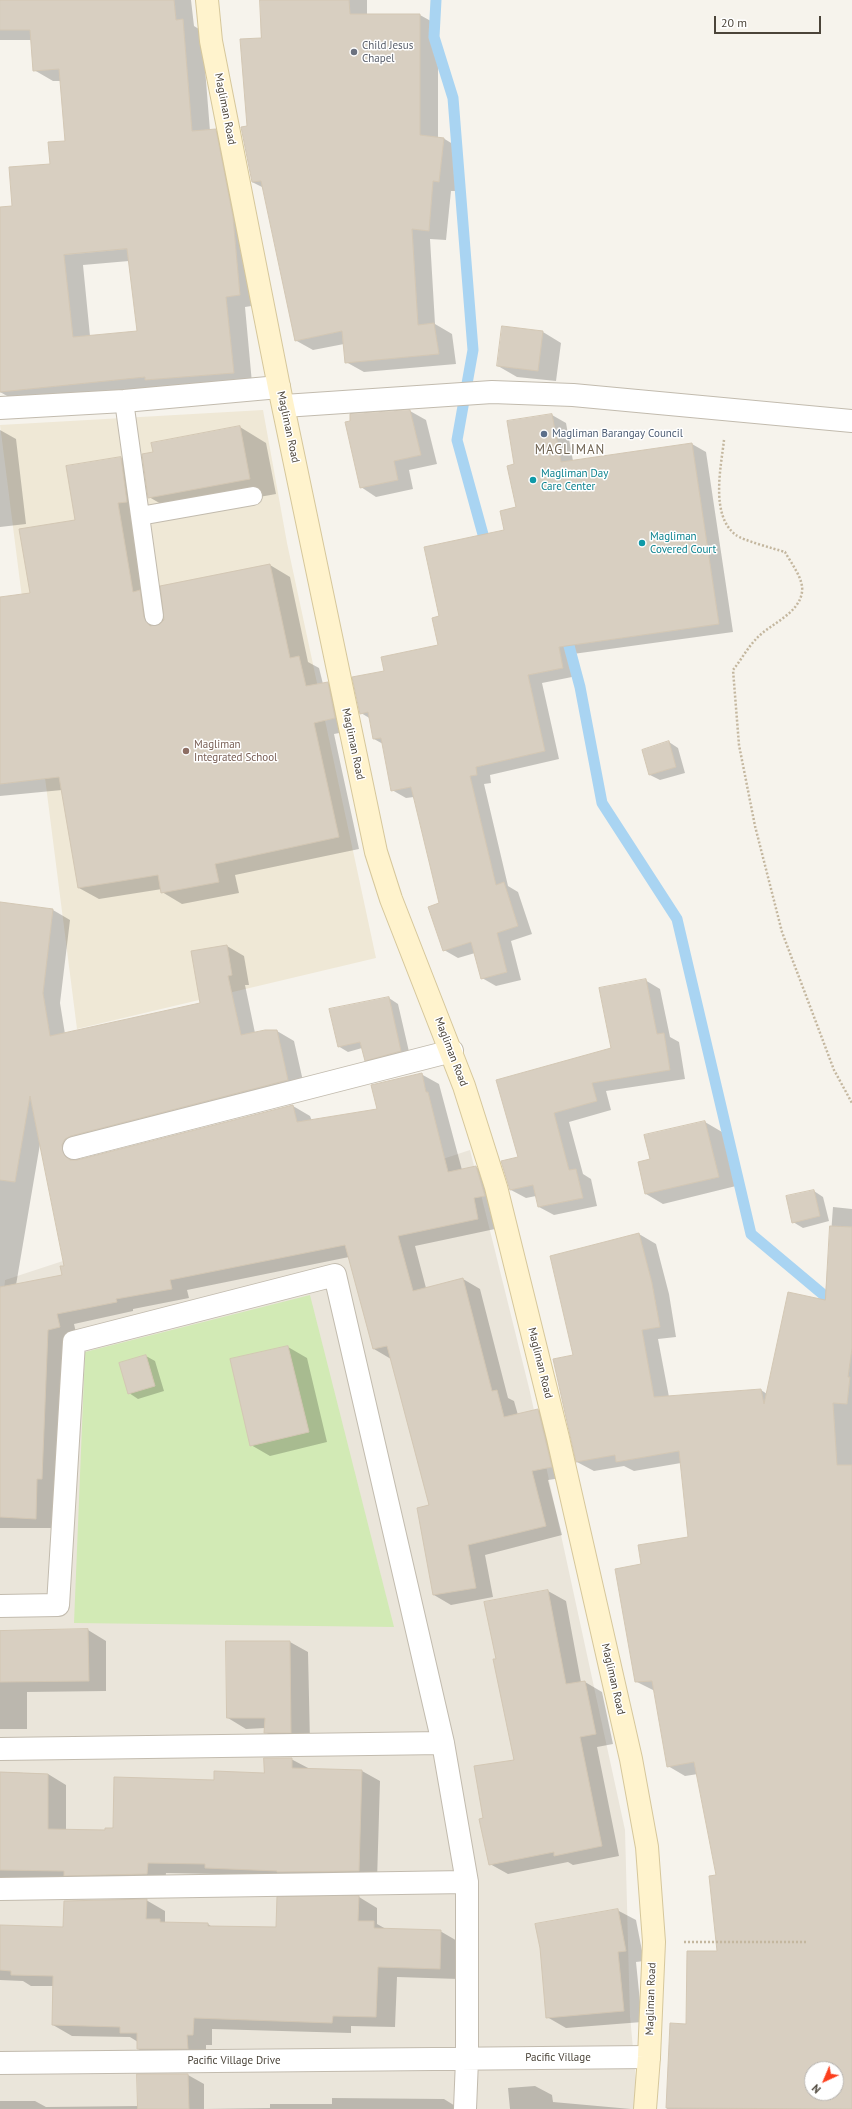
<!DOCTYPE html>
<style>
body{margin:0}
#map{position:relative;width:852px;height:2109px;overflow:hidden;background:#f6f3ec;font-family:"PT Sans",sans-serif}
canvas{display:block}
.north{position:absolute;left:804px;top:2061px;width:40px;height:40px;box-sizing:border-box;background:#fff;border:1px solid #b7b4b0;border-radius:50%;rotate:224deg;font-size:11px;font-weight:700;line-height:16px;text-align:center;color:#4b4439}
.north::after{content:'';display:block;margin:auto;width:14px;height:18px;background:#fc3f1d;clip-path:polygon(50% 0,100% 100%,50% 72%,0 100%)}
.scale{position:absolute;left:714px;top:16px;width:107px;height:18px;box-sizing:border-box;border:2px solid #4b4439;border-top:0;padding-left:5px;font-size:12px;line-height:14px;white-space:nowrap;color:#4b4439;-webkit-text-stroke:3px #fff;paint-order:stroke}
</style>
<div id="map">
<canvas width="852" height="2109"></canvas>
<div class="north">N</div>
<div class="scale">20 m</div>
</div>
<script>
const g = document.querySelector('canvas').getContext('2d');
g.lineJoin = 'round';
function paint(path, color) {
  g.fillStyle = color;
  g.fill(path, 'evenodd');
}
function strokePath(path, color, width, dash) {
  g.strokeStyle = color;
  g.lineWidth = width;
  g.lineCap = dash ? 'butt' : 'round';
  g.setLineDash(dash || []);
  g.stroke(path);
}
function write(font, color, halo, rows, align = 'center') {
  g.font = font + ' "PT Sans",sans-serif';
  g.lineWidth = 3;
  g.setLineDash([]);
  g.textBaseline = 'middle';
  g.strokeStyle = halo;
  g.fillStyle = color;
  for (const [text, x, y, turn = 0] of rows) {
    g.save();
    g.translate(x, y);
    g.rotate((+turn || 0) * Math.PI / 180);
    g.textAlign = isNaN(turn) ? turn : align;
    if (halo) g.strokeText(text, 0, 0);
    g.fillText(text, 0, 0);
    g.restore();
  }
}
const residential = new Path2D(`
 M470,1150L530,1392L625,1830L630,2016L637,2092L634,2109H0V1325L5,1280L69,1259L345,1191Z`);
const education = new Path2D(`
 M263,410L287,543L376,958L77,1029L0,425Z`);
const green = new Path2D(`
 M310,1295L394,1627L74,1623L85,1352Z`);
const shadow = new Path2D(`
 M0,0H191L194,26L202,31L210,131L215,130L234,141L258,305L245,307L252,383L18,402L0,392V208L13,207L51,165L66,142L61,81H53L34,70L32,40H0ZM129,261L138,332L90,336L83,265Z
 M261,0H367V15H420L438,25V138H443L461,149L457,191H451L446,240L430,239L435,324L452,334L456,364L364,372L346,362L344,344L313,350L295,340L264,188L252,182L248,127L262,39Z
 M543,332L561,343L556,381L517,377L498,366Z
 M410,411L426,420L437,464L409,470L413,489L376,497L361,487Z
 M552,415L566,423L573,461L692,444L706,452L733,632L573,654L577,676L542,683L559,759L490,775L491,783L484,784L508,886L518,892L532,934L511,941L521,980L496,986L482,978L475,953L458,958L444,950L440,904L414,797L406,798L392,790L383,744L374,739L371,719L361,713L385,671L440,646V617L505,530L517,508L515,465L508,422Z
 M240,427L266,443L276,494L175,512L149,497L154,453Z
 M0,430L16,439L26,524L0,527Z
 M121,458L141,470L164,622L270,565L290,577L308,662L319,668L323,684L328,683L348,695L355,730L334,734L359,849L235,875L239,893L182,904L162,892V889L99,899L79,888L62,790L0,796V598L31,594L77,521Z
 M669,742L678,748L685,773L660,780L650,775L643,750Z
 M0,903L53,910L70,920L60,1003L65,1034L201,1004L227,946L244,956L249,985H245L255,1033L277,1031L294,1041L305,1090L79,1155L80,1160L293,1106L310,1116L312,1121L378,1110L421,1074L439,1084L462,1170L476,1167L493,1177L495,1229L415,1246L426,1288L463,1279L480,1289L508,1398L514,1401L518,1415L538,1410L555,1420L568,1477L548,1480L562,1535L485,1555L493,1597L451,1605L434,1595L430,1506L391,1359L374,1349L349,1257L187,1290L189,1298L133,1309V1311L74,1324L77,1337L59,1488H54L53,1528H0ZM40,1144L65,1266L63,1276L16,1285Z
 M645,980L660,989L670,1037L679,1042L685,1079L606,1091L611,1110L569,1122L583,1174L591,1179L597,1206L554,1215L539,1207L536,1196L526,1198L511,1190L519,1157L497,1081L612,1049Z
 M389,998L398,1004L410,1056L375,1065L365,1060L362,1048L348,1052L338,1046Z
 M705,1122L722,1132L736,1186L663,1204L646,1194L651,1160Z
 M814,1191L823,1197L829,1221L803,1228L793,1222Z
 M833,1207L852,1209V2109H667L671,2025L687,2026L718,1952L717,1876L698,1774L685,1776L668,1766L655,1691L635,1681L642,1565L689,1538L681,1463L634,1471L624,1466L594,1471L577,1462L574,1356L639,1234L656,1244L669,1294L676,1337L658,1339L669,1397L761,1390L767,1394L826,1302ZM812,2069H836V2093H812Z
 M288,1347L307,1358L327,1442L270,1456L251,1445Z
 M146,1356L155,1361L164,1391L138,1399L129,1393Z
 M548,1591L566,1601L581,1682H585L602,1692L613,1744L597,1747L619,1856L573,1865L568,1862L508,1874L490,1864L484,1819L515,1761L497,1660Z
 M88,1630L106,1641V1691L27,1692V1729H0V1631Z
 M290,1642L308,1652L310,1743H284L265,1732V1728L246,1729L228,1718Z
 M291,1759L310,1769L362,1771L380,1781L377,1881L224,1878L217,1874L166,1873L165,1884L0,1879V1772L48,1774L66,1785V1830L106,1831L114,1829L215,1781L264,1774Z
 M359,1897L377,1908V1924L386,1929L440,1931L459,1942V1979L397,1977L395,2027L351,2026V2033L212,2029V2045H206V2059L157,2060L138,2049V2042L130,2037L72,2036L53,2025L54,1986H31L23,1981L0,1980V1926L64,1928L146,1900L165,1911V1923L208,1924L212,1927L277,1928Z
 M617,1910L636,1920L644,1961L636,1962L642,2022L566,2028L547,2017Z
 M188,2075L204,2084V2109L270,2108V2104H332V2098L444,2099L460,2109H0V2101H35L46,2107L139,2106Z
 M535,2086L552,2095L553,2102L631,2109H510L508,2088Z`);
const stream = new Path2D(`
 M436,0L434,37L453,98L473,350L457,440L487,549
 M558,638L568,642L580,687L602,803L677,919L751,1234L844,1312L852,1322`);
const building = new Path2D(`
 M0,0H174L176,20L183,19L192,131L216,129L233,217L240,295L226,297L234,373L145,380V377L0,392V207L12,206L9,167L50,164L48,142L65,141L59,69L33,71L30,30H0ZM127,249L137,331L73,337L64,255Z
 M260,0H349L350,14H420V135L444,138L439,182L433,181L429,231L412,229L418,325L434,323L439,354L345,363L342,331L295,341L261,181L252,182L241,127L247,126L240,39L261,38Z
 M502,326L543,331L538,371L497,366Z
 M410,410L421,455L394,461L398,480L360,488L345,422L350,421V414Z
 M552,414L561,462L692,443L719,624L559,647L563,668L528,675L545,751L476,767L477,775L470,776L496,885L504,882L518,926L497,933L507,972L481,979L471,942L443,951L428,907L439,903L411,787L391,791L381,738L373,739L368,712L360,714L352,677L384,671L381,657L438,645L432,618L439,616L424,547L504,530L500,511L516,507L507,466L514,464L507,421Z
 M240,426L250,479L148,498L142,454L153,452L151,443Z
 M121,457L127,502L118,503L133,592L140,590L144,617L150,626L160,624L164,620L160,586L270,564L290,658L299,656L306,686L328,682L335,718L314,723L339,837L215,864L219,882L161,893L158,875L78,888L59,777L0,784V597L30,593L19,529L75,520L66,466Z
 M669,741L676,767L649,775L642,750Z
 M0,902L53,909L43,993L50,1036L200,1003L191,951L227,945L232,975L228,976L241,1035L265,1030H277L288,1080L71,1136L65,1139L62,1145L65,1156L70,1160H77L293,1105L297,1122L377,1109L371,1085L422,1073L426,1092H428L448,1172L476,1166L485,1196L474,1198L478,1219L398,1236L413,1291L463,1278L492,1391L497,1390L504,1417L538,1409L552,1467L532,1471L546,1526L468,1545L476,1588L433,1595L417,1508L429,1505L387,1346L373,1349L345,1245L170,1280L172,1289L116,1299L117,1302L57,1314L60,1327L48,1330L42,1479H37L36,1519L0,1517V1287L62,1275L60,1266H64L30,1096L15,1182L0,1180Z
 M646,979L657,1034L664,1033L670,1070L592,1083L597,1101L554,1113L569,1170L576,1169L583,1198L538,1207L533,1185L510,1190L501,1161L518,1157L496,1080L611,1048L599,988Z
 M389,997L401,1051L365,1061L360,1042L338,1047L329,1009Z
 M705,1121L719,1177L645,1194L638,1162L650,1159L644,1135Z
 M814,1190L820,1216L792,1223L786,1196Z
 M830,1226L852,1227V1348L848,1377H850L847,1404L833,1403L837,1465H852V2109L666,2108L670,2023L686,2024L687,1951H717L709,1876L716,1875L694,1762L667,1767L652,1681L635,1682L615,1569L641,1564L638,1545L688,1537L679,1451L616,1462L615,1455L576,1462L553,1359L573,1355L550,1256L639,1233L652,1283L660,1327L642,1330L654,1397L761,1389L764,1404L788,1292L825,1300ZM812,2069H836V2093H812Z
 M288,1346L309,1432L250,1446L230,1359Z
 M146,1355L155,1386L128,1394L119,1363Z
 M548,1590L566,1684L585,1681L596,1734L580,1737L602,1846L554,1856V1852L489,1865L479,1819L483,1818L474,1766L514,1760L493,1659H496L484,1602Z
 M88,1629L89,1681L0,1682V1631Z
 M226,1641H290L291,1733H264L265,1718H227Z
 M264,1758H292V1768L362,1770L359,1871L277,1872V1871L205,1868V1864L148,1863L147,1874L64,1876V1871L0,1870V1772L48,1774V1829L105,1830V1828H113L114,1777L214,1780V1771L264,1773Z
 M359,1896L358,1921H374V1928L441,1930L440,1969L378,1967L376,2017L333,2016L332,2023L194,2018L193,2035H187L188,2049H137V2033H120V2027L52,2025L53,1976L11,1975V1971L0,1970V1925L63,1927L64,1901L147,1899L146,1919H160V1922L208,1923V1926L276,1927L277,1897Z
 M618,1909L626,1951L618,1952L624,2011L546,2018L540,1948L535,1924Z
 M137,2074H188L189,2109H138Z`);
const path = new Path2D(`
 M724,440C721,467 710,516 736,535C742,540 775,549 785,552C791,563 804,579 802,592C799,614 770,624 757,638C748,647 741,660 733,670L739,745L755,826L782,932L834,1070L852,1103
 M684,1942H807`);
const lane = new Path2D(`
 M124,401L154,616
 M140,516L253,496`);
const street = new Path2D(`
 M284,406L492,392L573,395L852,421
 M0,408L124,401L279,387
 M74,1148L452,1051
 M0,1606L58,1605L74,1342L335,1275L443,1743L467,1882V2060L465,2109
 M0,1749L443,1743
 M0,1889L467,1882
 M0,2063L649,2057`);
const secondary = new Path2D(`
 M207,0L211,41L279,387L376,852L391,899L464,1086L496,1187L558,1438L631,1759L647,1847L654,1942L649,2057L645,2109`);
const markers = [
 [354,52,4,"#6b7280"],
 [544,434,4,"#5c6f8a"],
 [533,480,4,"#0f9aa8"],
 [642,543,4,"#0f9aa8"],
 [186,751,4,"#8d6e63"]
];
const worshipNames = [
 ["Child Jesus",362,46],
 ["Chapel",362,59]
];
const streetNames = [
 ["Magliman Road",225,109,79],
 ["Magliman Road",288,427,78],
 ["Magliman Road",353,744,78],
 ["Magliman Road",451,1052,69],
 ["Magliman Road",540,1363,76],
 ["Magliman Road",613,1679,77],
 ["Magliman Road",651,1999,-88],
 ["Pacific Village",558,2058],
 ["Pacific Village Drive",234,2061]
];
const serviceNames = [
 ["Magliman Barangay Council",552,434]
];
const cultureNames = [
 ["Magliman Day",541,474],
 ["Care Center",541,487],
 ["Magliman",650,537],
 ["Covered Court",650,550]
];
const educationNames = [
 ["Magliman",194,745],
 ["Integrated School",194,758]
];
const quarterNames = [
 ["MAGLIMAN",570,450]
];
paint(residential, '#eae5da');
paint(education, '#efe8d6');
paint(green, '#d2eab5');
paint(shadow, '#0003');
strokePath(stream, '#a9d4f2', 11);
paint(building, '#d8cfc1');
strokePath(building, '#d3c7b4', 1);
strokePath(lane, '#c2bbae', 20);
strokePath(street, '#c2bbae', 24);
strokePath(secondary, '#d6c79b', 24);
strokePath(path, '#c4b79f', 2.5, [2, 2]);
strokePath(lane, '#fff', 18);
strokePath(street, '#fff', 22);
strokePath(secondary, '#fff3cd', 22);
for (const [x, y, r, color] of markers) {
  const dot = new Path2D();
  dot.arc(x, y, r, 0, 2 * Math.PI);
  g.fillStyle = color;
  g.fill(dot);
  strokePath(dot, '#fff', 1.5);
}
write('11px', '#5b616d', '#fff', worshipNames, 'left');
write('11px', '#4b4439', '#fff', streetNames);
write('11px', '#4e5e75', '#fff', serviceNames, 'left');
write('11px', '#0d838f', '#fff', cultureNames, 'left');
write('11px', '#785e54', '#fff', educationNames, 'left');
g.letterSpacing = '1px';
write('13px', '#6e6250', '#fff', quarterNames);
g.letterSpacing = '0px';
</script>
